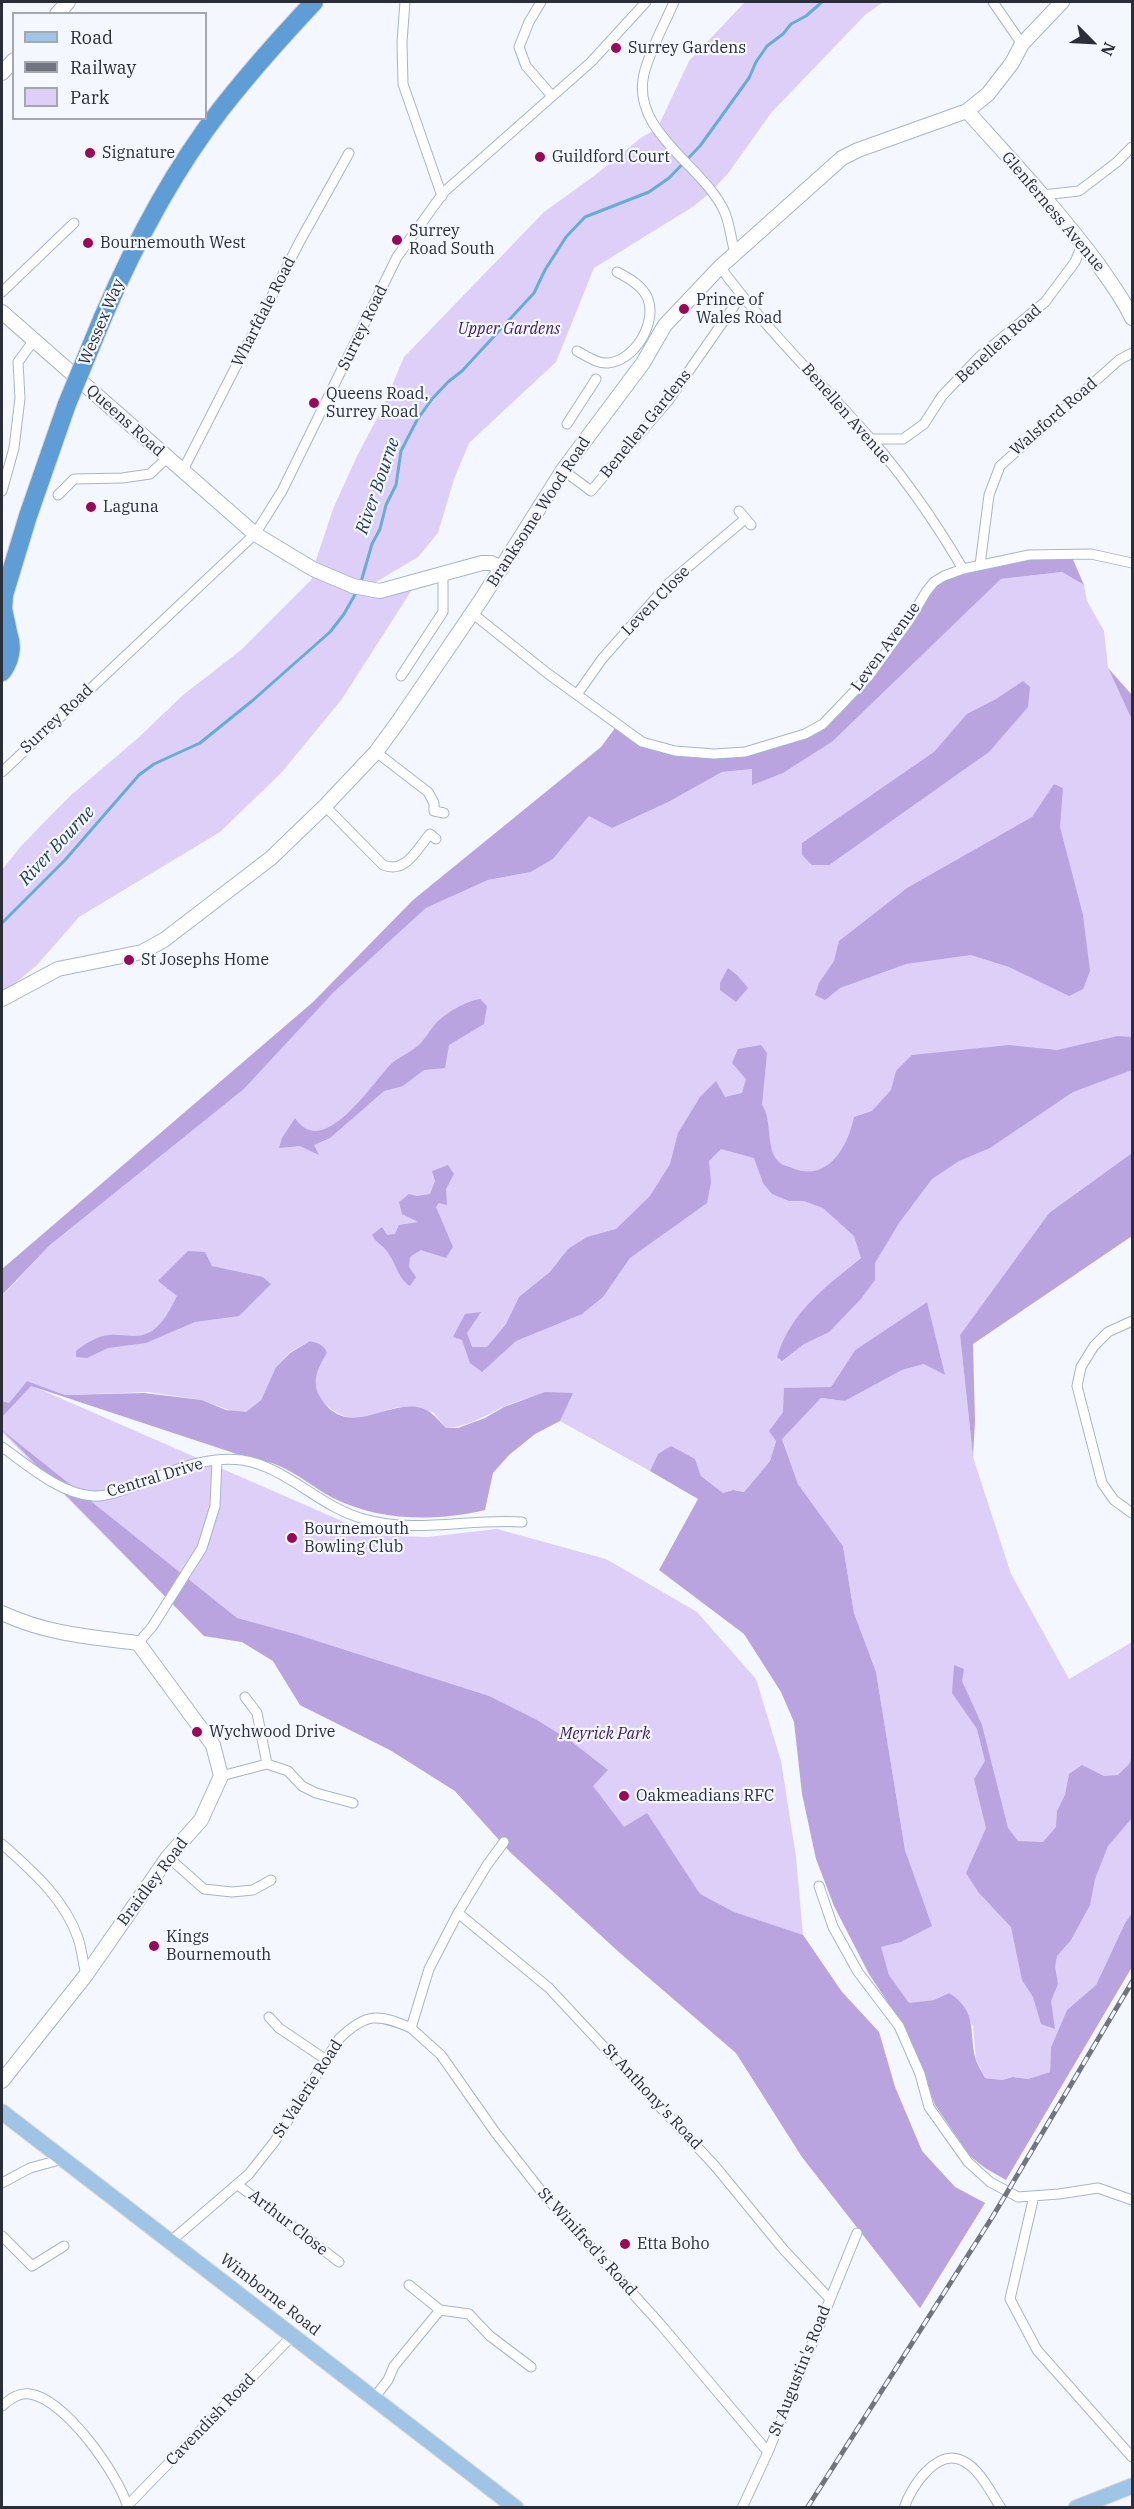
<!DOCTYPE html>
<style>
body{margin:0}
#map{position:relative;width:1134px;height:2509px;overflow:hidden;background:#f4f7fd;font-family:"IBM Plex Serif",serif}
canvas{display:block}
.frame{position:absolute;inset:0;border:3px solid #292e39;pointer-events:none}
.legend{position:absolute;left:12px;top:12px;width:195px;height:108px;box-sizing:border-box;background:#f4f7fd;border:2px solid #a3a7af;margin:0;padding:8px 10px;list-style:none;font-size:18px;color:#292e39}
.legend li{display:flex;align-items:center;gap:12px;height:30px}
.legend b{width:30px;border:2px solid #a3a7af}
.north{position:absolute;left:1062px;top:12px;width:60px;height:60px;-webkit-text-stroke:4px #f4f7fd;paint-order:stroke;rotate:114deg;font-size:16px;font-weight:700;line-height:24px;text-align:center;color:#292e39}
.north::after{content:'';display:block;margin:auto;width:21px;height:27px;background:#292e39;clip-path:polygon(50% 0,100% 100%,50% 72%,0 100%)}
</style>
<div id="map">
<canvas width="1134" height="2509"></canvas>
<div class="frame"></div>
<ul class="legend">
<li><b style="height:8px;background:#9fc4e6"></b>Road</li>
<li><b style="height:8px;background:#71757f"></b>Railway</li>
<li><b style="height:16px;background:#decff9"></b>Park</li>
</ul>
<div class="north">N</div>
</div>
<script>
const g = document.querySelector('canvas').getContext('2d');
g.lineJoin = 'round';
function paint(path, color) {
  g.fillStyle = color;
  g.fill(path, 'evenodd');
}
function strokePath(path, color, width, dash) {
  g.strokeStyle = color;
  g.lineWidth = width;
  g.lineCap = dash ? 'butt' : 'round';
  g.setLineDash(dash || []);
  g.stroke(path);
}
function write(font, color, halo, rows, align = 'center') {
  g.font = font + ' "IBM Plex Serif",serif';
  g.lineWidth = 4.5;
  g.setLineDash([]);
  g.textBaseline = 'middle';
  g.strokeStyle = halo;
  g.fillStyle = color;
  for (const [text, x, y, turn = 0] of rows) {
    g.save();
    g.translate(x, y);
    g.rotate((+turn || 0) * Math.PI / 180);
    g.textAlign = isNaN(turn) ? turn : align;
    if (halo) g.strokeText(text, 0, 0);
    g.fillText(text, 0, 0);
    g.restore();
  }
}
const green = new Path2D(`
 M745,2H883L865,15L771,113L729,172L711,192L694,206L594,268L556,362L469,443L454,479L438,533L418,557L376,582L371,590L383,597L413,588L342,699L282,772L220,832L79,917L37,965L2,994V870L21,846L70,796L137,739L183,695L241,650L312,579L313,569L333,509L357,456L382,409L404,357L544,212L594,176L642,137L657,129L689,61Z
 M1062,572L1084,585L1087,601L1104,631L1108,668L1132,720V1153L1049,1213L960,1335L973,1457L1011,1574L1069,1679L1132,1642V1913L1125,1923L1096,1985L1067,2010L1051,2047L1050,2072L1028,2079L1013,2077L1002,2080L985,2078L976,2059L973,2026L949,1993L934,2000L909,2004L889,1975L880,1947L901,1942L931,1926L905,1850L876,1672L854,1613L843,1546L798,1484L782,1438L821,1398L845,1401L902,1370L924,1364L927,1302L855,1350L831,1387L783,1412L769,1431L776,1441L770,1461L744,1492L733,1490L723,1493L701,1476L695,1459L658,1454L650,1471L560,1421L572,1393C548,1393 526,1397 503,1407C484,1416 468,1427 446,1428L433,1412C421,1411 406,1406 395,1408C382,1411 368,1420 354,1418C333,1416 310,1396 316,1374C317,1366 323,1359 327,1353C325,1345 318,1343 310,1341L290,1352L276,1367L261,1400L246,1412L237,1413L202,1400L148,1392L65,1395L27,1381L9,1403L2,1401V1296L50,1245L244,1089L334,992L426,908L488,880L531,872L553,859L589,816L690,788L722,772L752,769V785L833,741L1001,579Z
 M30,1385L374,1535L427,1537L497,1529L606,1559L697,1612L756,1679L781,1761L796,1857L803,1935L842,1992L879,2032L895,2087L922,2151L955,2187L985,2203L920,2308L802,2157L736,2053L620,1953L510,1852L455,1791L390,1750L300,1705L273,1661L242,1642L204,1636L2,1432V1417Z`);
const forest = new Path2D(`
 M1071,555L1084,585L1062,572L1001,579L833,741L783,773L752,785V769L722,772L668,802L612,828L589,816L553,859L531,872L488,880L426,908L334,992L244,1089L50,1245L2,1295V1269L313,1002L413,900L601,747L618,724L642,742L675,751H747L823,723L868,677L934,582L980,565Z
 M1108,668L1132,695V720Z
 M1023,681L1030,687L1028,707L989,752L829,865H812L802,855V843L934,752L967,714L996,699Z
 M1054,784L1063,788L1060,827L1083,915L1090,971L1083,989L1069,996L1009,967L971,955L906,964L840,988L825,1000L815,995L819,983L834,961L839,941L907,888L1032,817Z
 M728,968L738,976L748,988L736,1002L720,990V983Z
 M480,999L487,1006L484,1024L449,1045L445,1068L424,1070L403,1086L384,1091L330,1138L314,1145L319,1155L300,1146L279,1148L282,1138L295,1118C324,1162 374,1080 392,1063C399,1057 408,1054 415,1048C424,1042 429,1031 436,1023C446,1013 466,1001 480,999Z
 M1118,1036L1132,1037V1070L1073,1092L990,1148L959,1161L932,1179L899,1223L875,1263V1280L860,1300L829,1332L804,1344L782,1361L777,1357C791,1311 826,1287 861,1258L854,1236L823,1208L804,1201H789L772,1194L763,1183L754,1158L721,1149L709,1161L711,1182L707,1203L630,1258L603,1297L582,1314L516,1341L482,1372L470,1363L462,1340L453,1337L465,1314L481,1312L467,1333L472,1347H487L506,1324L519,1297L550,1272L568,1249L587,1237L616,1229L650,1196L670,1164L678,1133L700,1097L716,1081L725,1097L742,1093L746,1079L732,1063L738,1049L761,1045L767,1053L762,1105C773,1120 765,1150 779,1162C781,1165 788,1166 792,1168C827,1183 848,1147 854,1117L872,1111L891,1090L896,1071L912,1055L1009,1045L1057,1050Z
 M1132,1153V1236L973,1344L975,1421L973,1457L960,1335L1049,1213Z
 M448,1165L454,1174L446,1189L447,1205L439,1203L436,1207L453,1247L446,1258L421,1250L410,1257L409,1267L416,1277L410,1286C397,1278 396,1261 385,1249C380,1243 376,1243 372,1235L382,1227L387,1235L395,1234L399,1225L418,1222L402,1214L399,1202L409,1194L417,1196L430,1194L435,1181L432,1171Z
 M188,1251L205,1252L212,1266L263,1277L271,1284L239,1316L195,1322L146,1343L108,1348L87,1358L76,1357V1351C85,1344 98,1335 110,1335C124,1334 135,1339 148,1333C161,1328 171,1308 177,1296L158,1281Z
 M927,1302L945,1375L924,1364L902,1370L845,1401L821,1398L782,1439L798,1484L843,1546L854,1613L876,1672L905,1850L932,1926L901,1942L881,1947L889,1975L909,2003L934,2000L949,1993C979,2012 968,2034 976,2060C978,2066 982,2072 985,2078L1002,2080L1013,2077L1028,2079L1050,2072L1051,2047L1067,2010L1096,1985L1125,1923L1132,1913V1967L1006,2180L985,2168L970,2156L935,2105L906,2030L869,1974L834,1906L816,1859L802,1794L794,1722L781,1692L744,1634L659,1570L698,1499L650,1471L658,1454L671,1446L695,1459L701,1476L723,1493L733,1490L744,1492L770,1461L776,1441L769,1431L783,1412L784,1388L831,1387L855,1350Z
 M310,1341C318,1343 325,1345 327,1353C317,1369 310,1383 322,1400C348,1438 385,1402 417,1407C432,1410 436,1418 446,1428H458L485,1418L504,1407L545,1392L573,1393L560,1421L535,1434L509,1455L493,1473L485,1510C435,1522 379,1521 333,1498C314,1488 297,1473 277,1465C271,1462 262,1461 255,1460L31,1386L2,1417V1401L9,1403L27,1381L65,1395L144,1393L202,1400L226,1410L246,1412L261,1400L276,1367L290,1353Z
 M2,1430L237,1618L295,1634L489,1696L537,1720L572,1742L608,1770L593,1786L624,1827L647,1813L700,1894L734,1912L803,1935L842,1992L879,2032L895,2087L922,2151L955,2187L985,2203L920,2308L802,2157L736,2053L620,1953L510,1852L455,1791L390,1750L300,1705L273,1661L242,1642L204,1636Z
 M954,1665L964,1669L962,1681L982,1725L1008,1828L1018,1841L1043,1842L1056,1827L1057,1811L1065,1795L1069,1774L1082,1765L1104,1776L1118,1775L1130,1763L1132,1753V1818L1108,1846L1095,1879L1090,1905L1071,1940L1057,1956L1055,1967L1058,1984L1051,2001L1055,2029L1041,2024L1033,1997L1022,1980L1011,1927L979,1893L966,1873L986,1828L974,1779L985,1761L977,1729L952,1693Z`);
const stream = new Path2D(`
 M361,582L372,544L380,529L386,505L396,485L401,451L417,420L432,399L448,382L462,371L534,293L545,270L566,237L585,217L649,192L669,178L700,146L749,78L756,62L767,46L783,34L791,24L806,16L822,2
 M2,923L65,860L139,775L154,764L200,743L252,701L330,632L344,614L357,591`);
const street = new Path2D(`
 M405,2L402,42L403,84L442,196
 M541,2L529,22L519,47L526,66L552,96
 M674,2C665,23 649,52 644,74C630,132 706,167 725,213C730,225 731,240 735,253
 M993,2L1022,44
 M1043,195L1079,191L1117,162L1132,147
 M720,267C765,328 820,381 870,438C905,478 936,523 963,569
 M2,292L74,223
 M577,351C587,356 597,364 608,363C634,361 657,324 648,299C643,286 629,278 617,272
 M567,424L596,379
 M871,439H903L924,424L942,396L979,357L1045,302L1075,262L1083,243
 M563,470L591,491L668,401L741,296
 M182,472L300,241L349,153
 M2,491L14,448L20,398L18,362L34,340
 M58,495L74,479L122,478L150,474L167,458
 M739,511L751,525
 M980,565L989,495L1000,466L1119,360L1132,353
 M472,613L547,673L642,742L675,751L714,754L745,752L805,734L823,724L868,677L910,619L926,592L934,582L944,576L963,569L1029,555L1091,554L1132,563
 M401,676L443,612V573
 M578,693L602,659L669,583L745,519
 M376,752L428,792L434,803V811L444,813
 M2,772L255,534L282,491L397,257L444,192L591,62L646,2
 M325,806L383,865C406,874 416,850 430,834L436,839
 M1132,1321L1108,1332L1094,1346L1081,1367L1077,1386L1102,1483L1114,1500L1132,1513
 M2,1447C28,1465 60,1494 93,1496C107,1497 124,1490 137,1485C170,1472 205,1455 242,1460C287,1467 319,1507 364,1519C416,1534 469,1518 522,1522
 M138,1643L152,1627L202,1548L215,1506L217,1460
 M245,1697L257,1713L267,1764
 M221,1776L267,1764L288,1771L302,1786L316,1793L353,1803
 M2,1844C32,1871 64,1898 78,1938C82,1950 83,1963 86,1975
 M168,1857L204,1889L232,1892L253,1890L271,1880
 M819,1886L833,1927L858,1972L899,2026L920,2074L929,2107L968,2162L990,2182L1018,2197L1059,2194L1098,2188L1132,2200
 M458,1913L549,1988L715,2166L784,2250L829,2298
 M269,2017L279,2028L325,2059
 M411,2028L441,2055L495,2132L545,2196L662,2326L768,2452
 M2,2183L30,2168L63,2159
 M238,2185L339,2262
 M1034,2196L1010,2299L1037,2350L1132,2457
 M2,2236L32,2266L64,2246
 M171,2241L249,2174L275,2141L339,2039C366,2012 379,2014 411,2028L429,1969L458,1913L487,1865L504,1842
 M409,2285L440,2310L469,2314L490,2336L531,2367
 M374,2398L388,2380L394,2366L440,2310
 M2,2406C10,2399 19,2392 30,2394C65,2399 119,2475 128,2508
 M128,2505L293,2335
 M742,2508L768,2452L857,2233
 M904,2508C911,2487 937,2447 963,2461C980,2469 991,2493 1001,2508`);
const secondary = new Path2D(`
 M57,14L68,2
 M2,73L14,60
 M967,111C1012,161 1058,210 1098,264C1110,282 1123,298 1132,318
 M2,312L255,534L313,569L353,586L380,591L482,563H491L502,568
 M2,999L58,969L142,952L164,940L271,858L325,806L376,752L398,722L481,600L563,470L643,363L665,325L720,267L842,158L858,150L967,111L988,94L1012,63L1022,44L1062,2
 M2,1613C47,1634 89,1637 138,1643L213,1745L221,1776L201,1820L168,1857L86,1975L2,2081`);
const primary = new Path2D(`
 M2,2112L516,2508
 M1076,2508L1132,2486`);
const highway = new Path2D(`
 M103,317C134,245 172,172 221,109C250,72 282,36 314,2
 M8,632L3,609L4,595L28,516L67,404
 M2,672C13,657 14,640 3,624`);
const rail = new Path2D(`
 M807,2508L993,2216L1132,1982`);
const highwayBridge = new Path2D(`
 M67,404L103,317`);
const markers = [
 [616,48,6,"#9a0859"],
 [90,153,6,"#9a0859"],
 [540,157,6,"#9a0859"],
 [397,240,6,"#9a0859"],
 [88,243,6,"#9a0859"],
 [684,309,6,"#9a0859"],
 [314,403,6,"#9a0859"],
 [91,507,6,"#9a0859"],
 [129,960,6,"#9a0859"],
 [292,1538,6,"#9a0859"],
 [197,1732,6,"#9a0859"],
 [624,1796,6,"#9a0859"],
 [154,1946,6,"#9a0859"],
 [625,2244,6,"#9a0859"]
];
const poiNames = [
 ["Surrey Gardens",628,48],
 ["Signature",102,153],
 ["Guildford Court",552,157],
 ["Surrey",409,231],
 ["Road South",409,249],
 ["Bournemouth West",100,243],
 ["Prince of",696,300],
 ["Wales Road",696,318],
 ["Queens Road,",326,394],
 ["Surrey Road",326,412],
 ["Laguna",103,507],
 ["St Josephs Home",141,960],
 ["Bournemouth",304,1529],
 ["Bowling Club",304,1547],
 ["Wychwood Drive",209,1732],
 ["Oakmeadians RFC",636,1796],
 ["Kings",166,1937],
 ["Bournemouth",166,1955],
 ["Etta Boho",637,2244]
];
const streetNames = [
 ["Glenferness Avenue",1053,212,50],
 ["Wharfdale Road",264,312,-63],
 ["Wessex Way",102,322,-67],
 ["Surrey Road",363,328,-64],
 ["Benellen Road",999,344,-42],
 ["Benellen Avenue",846,414,49],
 ["Walsford Road",1054,417,-41],
 ["Queens Road",125,421,42],
 ["Benellen Gardens",646,424,-51],
 ["Branksome Wood Road",539,512,-57],
 ["Leven Close",656,601,-46],
 ["Leven Avenue",886,647,-54],
 ["Surrey Road",57,719,-43],
 ["Central Drive",155,1478,-17],
 ["Braidley Road",153,1882,-53],
 ["St Valerie Road",308,2089,-57],
 ["St Anthony's Road",652,2097,47],
 ["Arthur Close",288,2223,38],
 ["St Winifred's Road",587,2242,48],
 ["Wimborne Road",270,2295,38],
 ["St Augustin's Road",800,2371,-68],
 ["Cavendish Road",211,2420,-46]
];
const parkNames = [
 ["Upper Gardens",509,329],
 ["Meyrick Park",605,1734]
];
const waterNames = [
 ["River Bourne",378,486,-71],
 ["River Bourne",57,846,-47]
];
paint(green, '#decff9');
paint(forest, '#baa4df');
strokePath(stream, '#66aecf', 3);
strokePath(street, '#a7b4d1', 11);
strokePath(secondary, '#a7b4d1', 16);
strokePath(primary, '#d4d5d7', 17);
strokePath(highway, '#d4d5d7', 20);
strokePath(street, '#fff', 9);
strokePath(secondary, '#fff', 14);
strokePath(primary, '#9fc4e6', 15);
strokePath(highway, '#5f9dd6', 18);
strokePath(rail, '#71757f', 5);
strokePath(rail, '#f4f7fd', 3, [9]);
strokePath(highwayBridge, '#d4d5d7', 20, []);
strokePath(highwayBridge, '#5f9dd6', 18);
for (const [x, y, r, color] of markers) {
  const dot = new Path2D();
  dot.arc(x, y, r, 0, 2 * Math.PI);
  g.fillStyle = color;
  g.fill(dot);
  strokePath(dot, '#f4f7fd', 2);
}
write('16px', '#292e39', '#f4f7fd', poiNames, 'left');
write('16px', '#292e39', '#f4f7fd', streetNames);
write('italic 16px', '#3c1b60', '#f4f7fd', parkNames);
write('italic 18px', '#1b3d4c', '#f4f7fd', waterNames);
</script>
